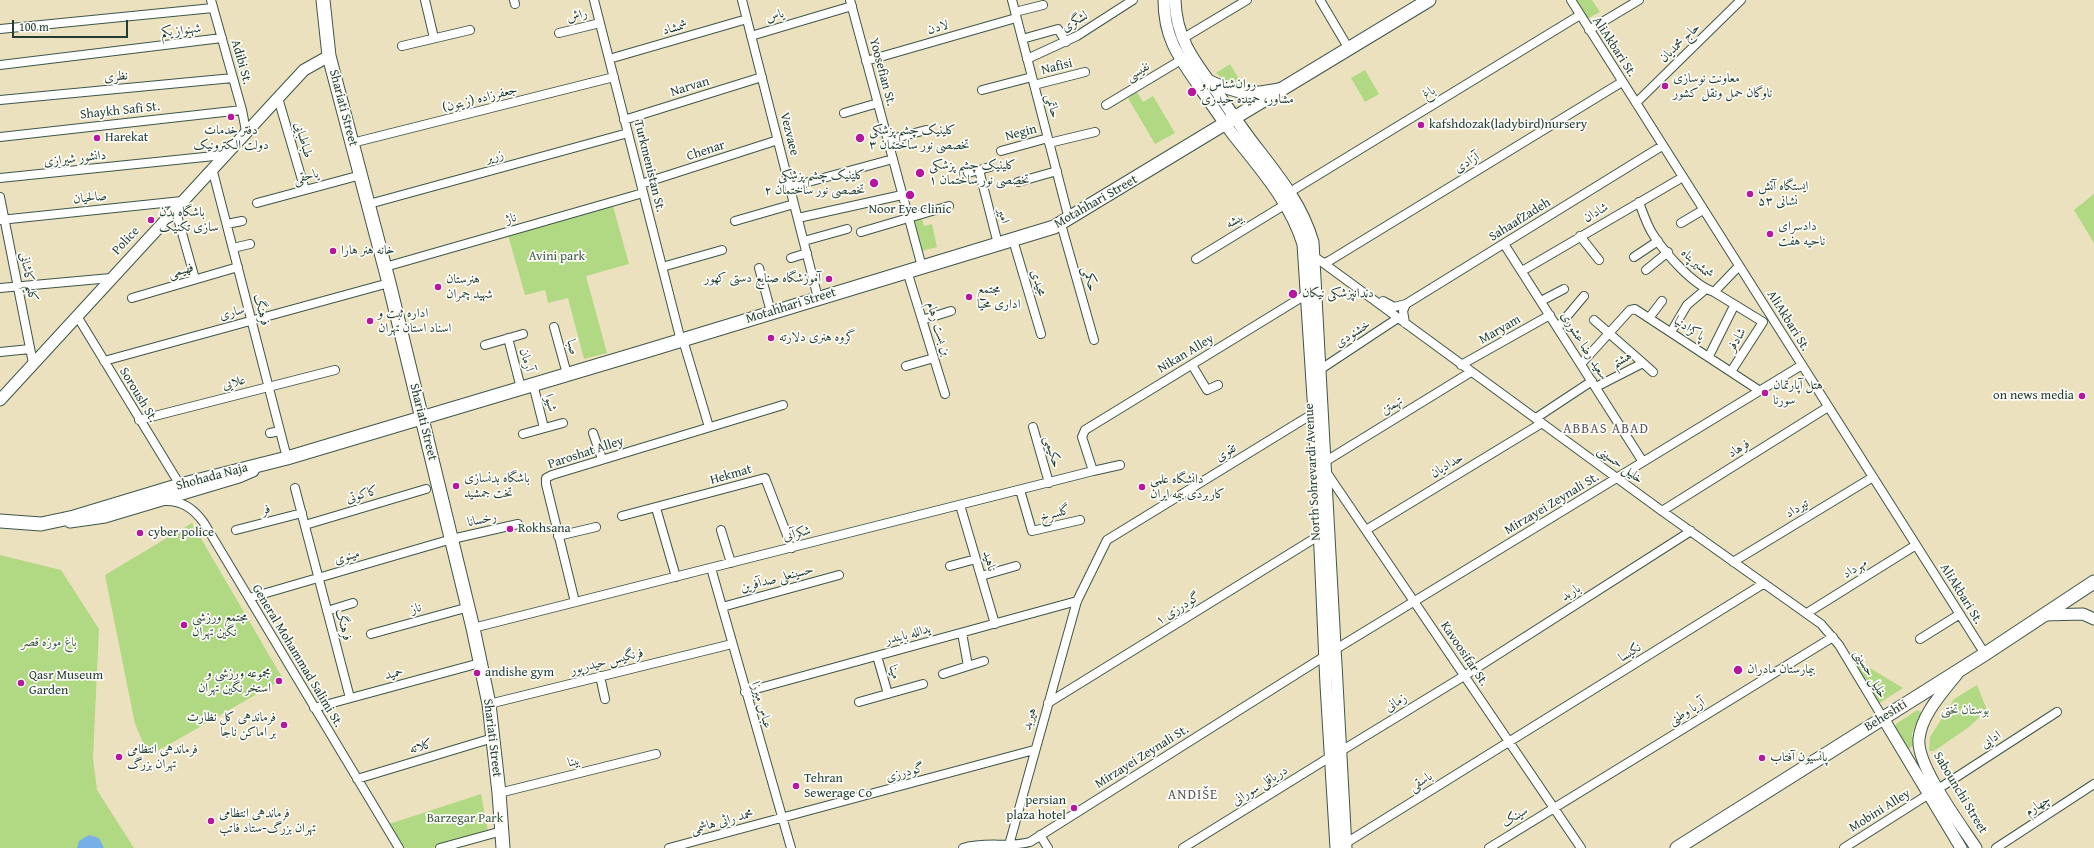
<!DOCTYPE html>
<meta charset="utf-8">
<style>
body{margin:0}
#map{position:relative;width:2094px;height:848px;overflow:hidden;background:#ebe1be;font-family:"Gentium Book Plus",serif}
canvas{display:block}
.scale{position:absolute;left:12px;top:20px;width:116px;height:18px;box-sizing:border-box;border:2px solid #1f3d34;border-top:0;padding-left:5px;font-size:12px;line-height:14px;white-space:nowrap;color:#1f3d34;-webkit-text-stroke:3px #fdfcf7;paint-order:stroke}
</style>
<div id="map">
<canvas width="2094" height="848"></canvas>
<div class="scale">100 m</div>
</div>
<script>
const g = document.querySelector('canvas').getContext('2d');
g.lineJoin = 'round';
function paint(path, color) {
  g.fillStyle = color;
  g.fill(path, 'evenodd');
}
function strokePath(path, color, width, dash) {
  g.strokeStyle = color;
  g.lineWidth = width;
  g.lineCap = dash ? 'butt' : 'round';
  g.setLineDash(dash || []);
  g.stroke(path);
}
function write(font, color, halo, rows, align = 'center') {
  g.font = font + ' "Gentium Book Plus",Amiri,serif';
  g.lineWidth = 3.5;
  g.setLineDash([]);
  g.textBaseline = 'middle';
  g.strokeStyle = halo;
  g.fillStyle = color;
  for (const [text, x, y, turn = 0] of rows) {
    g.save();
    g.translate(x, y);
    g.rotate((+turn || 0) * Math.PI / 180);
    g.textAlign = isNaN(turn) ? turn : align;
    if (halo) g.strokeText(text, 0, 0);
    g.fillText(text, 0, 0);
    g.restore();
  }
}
const green = new Path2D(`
 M1575,0H1592L1600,12L1587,19Z
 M1230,64L1243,86L1229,84L1216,73Z
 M1365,70L1379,94L1365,102L1351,78Z
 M1137,92L1143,102L1153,96L1175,133L1155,144L1128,98Z
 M2094,194V243L2074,210Z
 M613,206L629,264L586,276L607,353L584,359L568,298L548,303L545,290L525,295L508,235Z
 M921,216L924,226L932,224L937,247L922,251L914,218Z
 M192,523L283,679L149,756L135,724L105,575Z
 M0,555L61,570L99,629L93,758L97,790L134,848H0Z
 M1855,659L1903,688L1878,704L1853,661Z
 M1977,685L1987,710L1969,727L1934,751H1929L1930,737L1954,699Z
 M1917,710L1921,712L1912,733L1913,746L1908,749L1895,727L1896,724Z
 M481,794L488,831L432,848H404L389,824Z`);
const water = new Path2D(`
 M89,835L99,838L104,848H77L79,841Z`);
const street = new Path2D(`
 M211,0L242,110L246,131
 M425,0L434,38
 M514,0L515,4
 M594,0L680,337
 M742,0L818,298
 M850,0L922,267
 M1012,0L1069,219
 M1320,0L1349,49
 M1571,0L1985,654
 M1015,12L1043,5
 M0,29L213,8
 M1589,30L1639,0
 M559,33L600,23
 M751,36L852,6
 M1022,39L1058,29L1066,42
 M1182,39L1247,0
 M402,46L470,30
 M609,59L747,19
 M1027,59L1077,36L1133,0
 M866,61L1016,18
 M0,65L222,38
 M1034,85L1085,72
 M982,90L1032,77
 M278,98L305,190
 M0,100L233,78
 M1636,103L1741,0
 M1106,105L1181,60
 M844,113L878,103
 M624,120L762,77
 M0,137L242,110
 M888,140L926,130
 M352,143L614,77
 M1049,143L1095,132
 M1001,151L1048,138
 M212,168L287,458
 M979,170L998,244
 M968,173L990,167
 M0,178L224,155
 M1018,182L1057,171
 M641,184L778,140
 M790,187L893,159
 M1290,192L1580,15
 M0,197L33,363
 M1639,202C1643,213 1647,226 1654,236C1666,254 1693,285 1714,292L1763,322L1732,370
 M257,203L361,175
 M369,204L628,133
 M175,208L195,279
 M798,218L902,195
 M0,220L182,201
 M735,221L794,204
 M1681,223L1703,210
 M227,224L242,221
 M1061,224L1094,340
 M861,232L949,206
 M1580,236L1599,260
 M1013,240L1041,334
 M804,241L847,229
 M1504,244L1643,462
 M233,248L250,244
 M1315,257L1662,511L1821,624L1839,645L1883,718
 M1634,257L1658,241
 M791,258L807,253
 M1196,259L1286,204
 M1324,263L1329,261L1622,82
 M385,267L643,193
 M662,267L722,250
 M759,268L771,312
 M1646,270L1668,252
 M907,271L945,394
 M1522,271L1683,177
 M0,288L111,278
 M1714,292L1739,266
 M132,298L238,267
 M1383,301L1394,307L1406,304
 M1541,301L1564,289
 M77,316L180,485
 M1649,318L1662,301
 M922,320L951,311
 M1594,320L1643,363L1596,387
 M1405,323L1403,311L1406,304L1662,146
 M554,327L567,374
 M1558,327L1584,296
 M1671,332L1687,305L1706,289
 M508,338L521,388
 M683,340L709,427
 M485,345L523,334
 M0,352L30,349
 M1709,356L1734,306
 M104,361L389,283
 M1643,363L1653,372
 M1581,364L1630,310L1635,309L1760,391
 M1192,365L1207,390L1218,385
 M1461,365L1550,315
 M906,366L934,358
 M1321,369L1398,318
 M533,384L544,428
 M1536,418L1592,381
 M139,420L335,370
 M1033,427L1049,483
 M270,433L280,431
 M593,433L602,459
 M523,434L563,423
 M1326,461L1471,372
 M1093,471L1120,465
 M1327,473L1581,848
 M295,488L350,698
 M1020,490L1032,531L1080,520
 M166,501C183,501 194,509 204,523L399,848
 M960,505L995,624
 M656,508L676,577
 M1662,511L1828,407
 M622,516L765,478L792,548
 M305,525L426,489
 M236,530L302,513
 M721,530L731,563
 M1366,530L1542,423
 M558,536L596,527
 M1733,562L1873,477
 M950,566L976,559
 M711,568L791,848
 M981,576L1016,566
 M249,598L452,539L518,524
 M575,602L546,484V478L552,475L783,405
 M722,607L839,575
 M327,611L353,603
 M1807,613L1916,545
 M473,628L1093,471L1082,437L1085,430L1307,294
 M371,634L469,607
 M1920,639L1960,614
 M1336,649L1802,365
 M877,656L888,694
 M968,666L984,661
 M943,674L968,666L962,633
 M600,676L605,699
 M745,692L1077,601
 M859,702L923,684
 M1048,703L1320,535
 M489,704L732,644
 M314,708L480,663
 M1341,751L1464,676L1691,531
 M357,779L493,738
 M1938,789L2057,712
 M499,793L656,754
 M1040,835L1048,848
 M1346,843L1763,584
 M1009,845L1077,601L1107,540L1314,413
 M440,848L502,831
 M669,848L1034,750
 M963,848C985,841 1008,848 1030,842L1325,656
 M1183,848L1330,757
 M1489,848L1833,637
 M1844,848L1929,794
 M1996,848L2094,784`);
const secondary = new Path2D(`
 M1164,0C1164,37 1178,56 1198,85C1209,101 1220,117 1231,132C1259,168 1289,200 1303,244L1314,413L1326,685L1336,848
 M1175,0C1176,39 1195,62 1217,92C1229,109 1241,127 1254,144C1278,175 1302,204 1313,242L1346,848
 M1210,81C1239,95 1248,95 1279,89
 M0,400L278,98L304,70L329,56
 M70,522L105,517L239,477L253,471
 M2044,615L2083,614L2094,619
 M1957,674C1943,692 1921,715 1919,739C1916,765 1961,825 1976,848
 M1883,718L1961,848`);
const primary = new Path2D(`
 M323,0L329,56L389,283L473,628L489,704L499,793L503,848
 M0,521L41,524L74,517L180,485L287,458L646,351L1054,227L1429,0
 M1677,848L1985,654L2094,582`);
const markers = [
 [1665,86,4,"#b5179e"],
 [1192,92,5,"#b5179e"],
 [231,117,4,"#b5179e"],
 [1421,125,4,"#b5179e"],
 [97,138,4,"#b5179e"],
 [860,138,5,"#b5179e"],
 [920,173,5,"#b5179e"],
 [874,183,5,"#b5179e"],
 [1750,194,4,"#b5179e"],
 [910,195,5,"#b5179e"],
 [151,220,4,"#b5179e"],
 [1770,234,4,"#b5179e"],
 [333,251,4,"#b5179e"],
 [829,279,4,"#b5179e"],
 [438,287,4,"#b5179e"],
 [1293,294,5,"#b5179e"],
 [969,297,4,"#b5179e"],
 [370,321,4,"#b5179e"],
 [771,338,4,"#b5179e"],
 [1765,393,4,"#b5179e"],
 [2082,396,4,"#b5179e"],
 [456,486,4,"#b5179e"],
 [1142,487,4,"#b5179e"],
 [510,529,4,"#b5179e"],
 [140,533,4,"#b5179e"],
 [184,625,4,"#b5179e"],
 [1738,670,5,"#b5179e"],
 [477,673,4,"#b5179e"],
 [279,681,4,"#b5179e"],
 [21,683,4,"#b5179e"],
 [284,725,4,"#b5179e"],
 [119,757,4,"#b5179e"],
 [1762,758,4,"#b5179e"],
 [796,786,4,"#b5179e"],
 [1074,808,4,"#b5179e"],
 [211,821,4,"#b5179e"]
];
const streetNames = [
 ["راش",577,16,-15],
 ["یاس",775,16,-16],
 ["لشگری",1075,22,-31],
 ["شمشاد",675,28,-16],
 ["لادن",938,28,-16],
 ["شهنواز یکم",181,31,-7],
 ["حاج محمدیان",1680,43,-44],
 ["AliAkbari St.",1614,47,57],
 ["Adibi St.",241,62,74],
 ["Nafisi",1057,67,-14],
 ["Yoosefian St.",882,72,75],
 ["نفیسی",1138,72,-31],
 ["نظری",116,77,-5],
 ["Narvan",690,87,-17],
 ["باغ",1429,93,-31],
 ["جعفرزاده (زیتون)",480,99,-14],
 ["حاتمی",1052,106,75],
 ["Shariati Street",343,108,75],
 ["Shaykh Safi St.",120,111,-6],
 ["Negin",1021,133,-15],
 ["Vezvaee",789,134,76],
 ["طباطبایی",303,140,74],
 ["Chenar",706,151,-18],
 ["زریر",495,157,-15],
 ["دانشور شیرازی",75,159,-6],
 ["آزادی",1467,163,-31],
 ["Turkmenistan St.",649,166,76],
 ["یاحقی",306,177,-15],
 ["صالحیان",90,198,-6],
 ["Motahhari Street",1096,202,-30],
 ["شادان",1596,213,-30],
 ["امیر",1003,216,76],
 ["ناژ",511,219,-16],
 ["SahaafZadeh",1520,220,-32],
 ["بیشه",1235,221,-31],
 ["Police",126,241,-47],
 ["شمشیرپناه",1697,264,42],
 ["فهیمی",181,271,-16],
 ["کلیم کاشانی",28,277,79],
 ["حکمی",1089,279,74],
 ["مجیدی",1038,283,73],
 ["Motahhari Street",791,306,-17],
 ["فرهنگ",261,310,75],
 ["ساری",232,313,-15],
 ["AliAkbari St.",1788,321,58],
 ["بن بست رهام",938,329,73],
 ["پاکزادنیا",1689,329,33],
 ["Maryam",1500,330,-30],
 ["خشنودی",1353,334,-33],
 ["شادفر",1737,340,-58],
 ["سعید رضا عشوری",1584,346,58],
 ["صبا",572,347,75],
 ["Nikan Alley",1186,354,-31],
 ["آرمان",526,360,75],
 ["هشتم",1622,360,-29],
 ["علایی",234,383,-14],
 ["Soroush St.",138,395,59],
 ["شیوا",550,403,76],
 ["تهمتن",1392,406,-31],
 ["Shariati Street",423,422,76],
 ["فرهاد",1739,449,-32],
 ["حکیمی",1052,452,74],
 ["Paroshat Alley",586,453,-18],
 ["تقوی",1226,453,-32],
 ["خلیل حسینی",1620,465,37],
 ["حدادیان",1447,466,-31],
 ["North Sohrevardi Avenue",1313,472,-93],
 ["Hekmat",731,475,-16],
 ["Shohada Naja",212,477,-15],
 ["کاکوتی",362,495,-16],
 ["Mirzayei Zeynali St.",1552,504,-31],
 ["تیرداد",1797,509,-31],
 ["فر",266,510,-15],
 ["گلسرخ",1055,514,-15],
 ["رخسانا",482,520,-12],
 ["شکرآبی",797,534,-14],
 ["مینوی",347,557,-16],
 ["ناهید",989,561,74],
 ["مهرداد",1855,569,-32],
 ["حسینعلی صدآفرین",777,579,-15],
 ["باربد",1571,593,-32],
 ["AliAkbari St.",1961,594,58],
 ["ناز",416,609,-16],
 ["گودرزی ۱",1178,609,-32],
 ["فرهنگ",343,625,75],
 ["یدالله بایندر",908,635,-15],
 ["نکیسا",1630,653,-32],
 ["Kavoosifar St.",1464,654,56],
 ["General Mohammad Salimi St.",297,656,59],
 ["فرنگیس حیدرپور",607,662,-14],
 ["مینا",894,672,74],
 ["حمید",394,674,-15],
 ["خلیل حسینی",1870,674,60],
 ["زمانی",1396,703,-31],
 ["عباس میرزا",761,705,74],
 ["آریا وطنی",1687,712,-31],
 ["Beheshti",1886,716,-32],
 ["هیربد",1030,719,-74],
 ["Shariati Street",492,738,83],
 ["ادایی",1991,740,-33],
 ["کلاته",421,747,-17],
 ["Mirzayei Zeynali St.",1142,757,-32],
 ["بینا",574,762,-14],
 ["گودرزی",905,773,-15],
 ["باسقی",1421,782,-32],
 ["دریاقلی سورانی",1260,786,-32],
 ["Sabounchi Street",1960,793,59],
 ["چهارم",2038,806,-33],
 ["Mobini Alley",1880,811,-32],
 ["سینک",1515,817,-32],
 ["محمد راثی هاشمی",722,822,-15]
];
const poiNames = [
 ["معاونت نوسازی",1673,79],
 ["ناوگان حمل ونقل کشور",1673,94],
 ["روان‌شناس و",1201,85],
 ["مشاور، حمیده حیدری",1201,100],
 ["kafshdozak(ladybird)nursery",1429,125],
 ["دفتر خدمات",231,131,"center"],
 ["دولت الکترونیک",231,146,"center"],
 ["کلینیک چشم پزشکی",869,131],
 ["تخصصی نور ساختمان ۳",869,146],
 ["Harekat",105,138],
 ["کلینیک چشم پزشکی",929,166],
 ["تخصصی نور ساختمان ۱",929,181],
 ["کلینیک چشم پزشکی",865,176,"right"],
 ["تخصصی نور ساختمان ۲",865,191,"right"],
 ["ایستگاه آتش",1758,187],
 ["نشانی ۵۳",1758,202],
 ["Noor Eye Clinic",910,210,"center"],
 ["باشگاه بدن",159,213],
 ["سازی تکنیک",159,228],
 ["دادسرای",1778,227],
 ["ناحیه هفت",1778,242],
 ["خانه هنر هارا",341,251],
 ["آموزشگاه صنایع دستی کهور",821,279,"right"],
 ["هنرستان",446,280],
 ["شهید چمران",446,295],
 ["مجتمع",977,290],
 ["اداری محیا",977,305],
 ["دندانپزشکی نیکان",1302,294],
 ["اداره ثبت و",378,314],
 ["اسناد استان تهران",378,329],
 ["گروه هنری دلارته",779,338],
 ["هتل آپارتمان",1773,386],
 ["سورنا",1773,401],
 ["on news media",2074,396,"right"],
 ["باشگاه بدنسازى",464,479],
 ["تخت جمشيد",464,494],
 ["دانشگاه علمی",1150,480],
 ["کاربردی بیمه ایران",1150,495],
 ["Rokhsana",518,529],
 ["cyber police",148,533],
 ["مجتمع ورزشی",192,618],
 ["نگین تهران",192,633],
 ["بیمارستان مادران",1747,670],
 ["andishe gym",485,673],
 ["مجموعه ورزشی و",271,674,"right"],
 ["استخر نگین تهران",271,689,"right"],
 ["Qasr Museum",29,676],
 ["Garden",29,691],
 ["فرماندهی کل نظارت",276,718,"right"],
 ["بر اماکن ناجا",276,733,"right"],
 ["فرماندهی انتظامی",127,750],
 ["تهران بزرگ",127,765],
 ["پانسیون آفتاب",1770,758],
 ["Tehran",804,779],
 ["Sewerage Co",804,794],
 ["persian",1066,801,"right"],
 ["plaza hotel",1066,816,"right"],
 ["فرماندهی انتظامی",219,814],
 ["تهران بزرگ-ستاد فاتب",219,829]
];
const parkNames = [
 ["Avini park",557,257],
 ["باغ موزه قصر",49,643],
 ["بوستان تختی",1965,711],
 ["Barzegar Park",465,819]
];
const neighbourhoodNames = [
 ["ABBAS ABAD",1606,429],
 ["ANDIŠE",1193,795]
];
paint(green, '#b1d983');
paint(water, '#77b0e7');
strokePath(street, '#3e5649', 10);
strokePath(secondary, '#3e5649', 13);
strokePath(primary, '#3e5649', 15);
strokePath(street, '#fff', 8);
strokePath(secondary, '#fff', 11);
strokePath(primary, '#fff', 13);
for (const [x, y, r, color] of markers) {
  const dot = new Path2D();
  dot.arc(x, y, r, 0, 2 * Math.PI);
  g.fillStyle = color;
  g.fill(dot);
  strokePath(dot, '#fdfcf7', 1.5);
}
write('13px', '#1f3d34', '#fdfcf7', streetNames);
write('13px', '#1f3d34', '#fdfcf7', poiNames, 'left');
write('13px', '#3c5c44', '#fdfcf7', parkNames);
g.letterSpacing = '1px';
write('14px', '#5d5963', '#fdfcf7', neighbourhoodNames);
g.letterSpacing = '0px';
</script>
